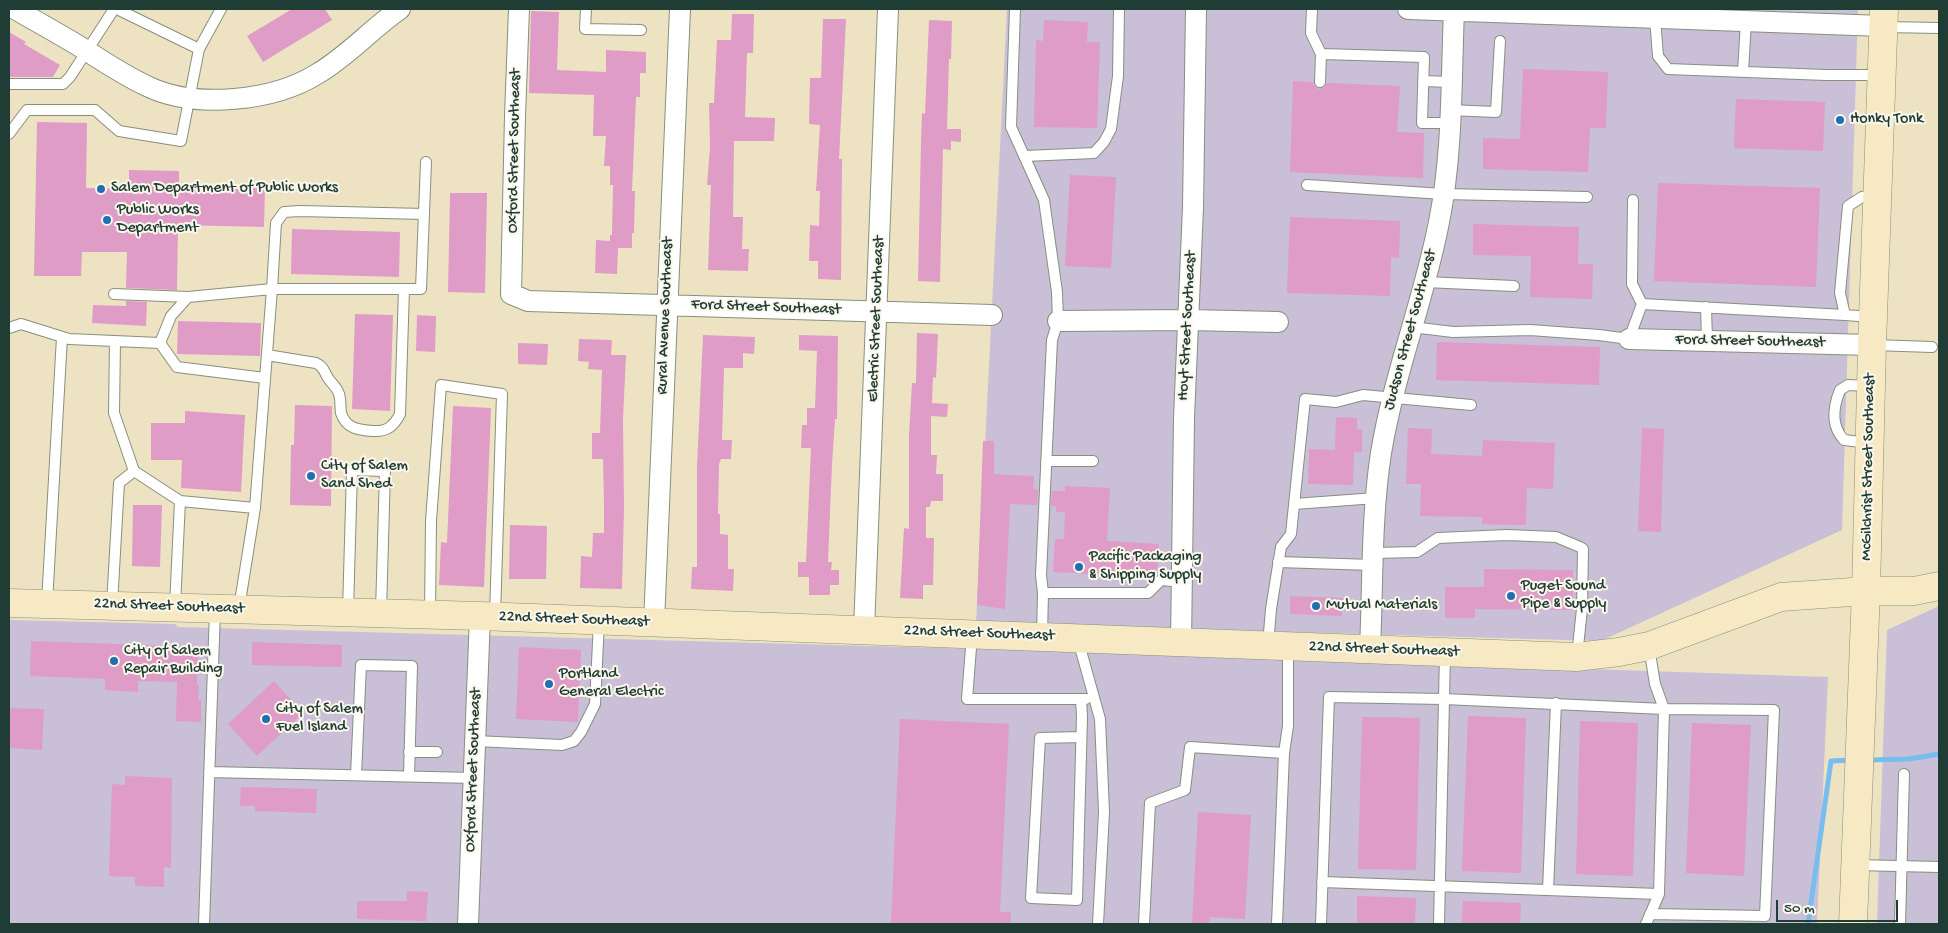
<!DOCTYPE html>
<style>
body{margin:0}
#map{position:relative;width:1948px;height:933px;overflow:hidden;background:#ede3c3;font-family:"Gochi Hand",sans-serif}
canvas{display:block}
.frame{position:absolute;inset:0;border:10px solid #1f3d34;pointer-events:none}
.scale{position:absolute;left:1776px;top:900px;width:122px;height:22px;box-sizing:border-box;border:2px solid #1f3d34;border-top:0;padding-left:6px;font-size:15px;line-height:18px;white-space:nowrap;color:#1f3d34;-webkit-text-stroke:4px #fbf7ec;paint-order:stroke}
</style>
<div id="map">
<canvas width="1948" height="933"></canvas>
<div class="frame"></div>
<div class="scale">50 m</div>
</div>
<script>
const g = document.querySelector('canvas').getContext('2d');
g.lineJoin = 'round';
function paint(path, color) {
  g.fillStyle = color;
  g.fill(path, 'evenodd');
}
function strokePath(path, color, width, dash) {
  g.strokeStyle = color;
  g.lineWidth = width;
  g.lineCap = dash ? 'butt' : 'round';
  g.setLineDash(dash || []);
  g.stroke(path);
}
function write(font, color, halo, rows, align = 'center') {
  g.font = font + ' "Gochi Hand",sans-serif';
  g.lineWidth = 4;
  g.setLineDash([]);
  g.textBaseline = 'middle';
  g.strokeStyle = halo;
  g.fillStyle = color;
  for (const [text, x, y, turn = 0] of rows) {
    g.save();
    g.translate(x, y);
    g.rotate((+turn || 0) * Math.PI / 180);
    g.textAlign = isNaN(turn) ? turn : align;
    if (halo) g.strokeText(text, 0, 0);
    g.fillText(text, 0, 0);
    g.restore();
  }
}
const industrial = new Path2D(`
 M1007,9H1858L1842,530L1601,641L976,623Z
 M1939,606V924H1877L1887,630Z
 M9,620L175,624L178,627L1052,651L1828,677L1817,924H9Z`);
const stream = new Path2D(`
 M1868,760L1909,759L1939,754
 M1808,924L1831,761L1852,760`);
const building = new Path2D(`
 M292,9H325L332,20L263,62L247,36Z
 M531,11L559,12L557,70L606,72V50L646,52V73H640V97H636L632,191H635L634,233H632V248H618L617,274L595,273L596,240L610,241V235H612L613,185H610V166H604L606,136H593L594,95L529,93Z
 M732,14H754L753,53H747L745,117L775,118L774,141H734L733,217H743L742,249H749L748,271L708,270L711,185H707L710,147L709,103H714L717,40H731Z
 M823,19H846L839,159H842L841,280L818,279V261H809L810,225L819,226L820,191H816L820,125L809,124L810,78H821Z
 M929,20L952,21L951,59H949L947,129H961V142L951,141V150L943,149L940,282L918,281L921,142L922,113L925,114Z
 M1044,20L1088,22L1087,42H1100L1097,128L1034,127L1036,40L1043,41Z
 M9,32L26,42L24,44L60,65L53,77H9Z
 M1523,69L1608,72L1606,128H1590L1588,172L1483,169V138L1520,139Z
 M1293,81L1313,82L1314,86L1319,89L1324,88L1327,83L1400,86L1397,132L1424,133L1423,178L1290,172Z
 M1736,99L1825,102L1823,151L1734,148Z
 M37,122L87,123L86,188L129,189V170L179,171V187L265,188L264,227L178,225L177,290L126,288L127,252H82L81,276H34Z
 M1070,175L1116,177L1111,268L1065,266Z
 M1658,183L1820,188L1816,287L1654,281Z
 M450,193H487L485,293L448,292Z
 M1290,217L1400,221L1399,258L1391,257L1390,296L1287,293Z
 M1473,224L1579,227L1578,264H1593L1592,299L1530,297L1531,256L1473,255Z
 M292,229L400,232L399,277L291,274Z
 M126,301L147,302L146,326L92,323L93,305L126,306Z
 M355,314L393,315L390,411L352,409Z
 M417,315L436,316L435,352L416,351Z
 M178,321L261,323L260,356L177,354Z
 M917,333L938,334L936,378L933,377L932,403L948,404L947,417L931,416V455H937L936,474H943V501H931L930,507H926V538H934L933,585H923V599L900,598L904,528L909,529V435L912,383H916Z
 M703,335L755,337L754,354L743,353V368H724L722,440H732L731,459H721L719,464L718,514H720V534L728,535V569H734L733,591L691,589L692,567H697V467Z
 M799,335L838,336L837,419H835L832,464L828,562H832L831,570H839V585H830V595H809V577H798V562H806L811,448H801L802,425H807V408H815L817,351L799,350Z
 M579,339L612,340L611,355H626L623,420L624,507L622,589L580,588L581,556L592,557L593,533H604V505L603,459H592V433H600L602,370L588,369L589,362L578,361Z
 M1437,342L1600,347L1599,385L1436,380Z
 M518,343L548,344L547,365L518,364Z
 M295,405L332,406L331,506L290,505L291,445H294Z
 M453,406L491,408L484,587L439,585L441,542L447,543Z
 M185,411L245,415L241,492L181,488L182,460H151V423H185Z
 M1336,417L1357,418V429H1362V452H1354L1353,485L1308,484L1309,449L1335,450Z
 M1408,428L1432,429L1431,454L1482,456L1483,440L1555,443L1553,489L1527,488L1526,525L1482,524V517L1420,516L1421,484H1406Z
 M1642,428L1664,429L1661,532L1638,531Z
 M983,441H994V474L1034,476L1033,489L1038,490L1037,505L1010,504L1005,609L977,605Z
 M1065,486L1110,488L1107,541L1159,544L1157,574L1154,577L1053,572L1055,539H1064L1065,512H1056V506H1051L1052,491H1065Z
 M133,505H162L160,567L132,566Z
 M510,525L547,526L546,579H509Z
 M1484,569L1573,570V610L1475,609V618H1445V587H1484Z
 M1290,596L1342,598V616L1290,614Z
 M31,641L198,647L197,685H199L198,700H201V722L176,721L177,682L138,681V692L105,690V679L30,676Z
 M252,642L342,645V667L252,665Z
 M519,647L581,650L578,722L516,719Z
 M274,681L303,713L257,756L228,724Z
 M9,708L44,709L42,750L9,748Z
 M1468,716L1526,718L1521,873L1462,871Z
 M1362,717L1420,718L1416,870L1358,869Z
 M900,719L1009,724L1000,912H1011L1010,924H891Z
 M1580,721L1638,723L1633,876L1576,874Z
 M1692,723L1751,725L1744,876L1686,873Z
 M125,776L172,778L171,868L164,867V887L135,886V877L109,876L112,784L125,785Z
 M241,787L317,789L316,813L255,811V806H240Z
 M1198,812L1251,815L1245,919L1210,917L1209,924H1192Z
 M407,891L428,892L426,921L357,919V901H407Z
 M1357,896L1416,898L1415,924H1357Z
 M1463,901L1521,903L1520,924H1462Z`);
const lane = new Path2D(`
 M117,9L199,49
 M586,9L585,29L641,30
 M1015,9L1011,127L1044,200L1057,292L1058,321L1052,340L1041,575L1043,593L1042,636
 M1312,9L1311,33L1321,54
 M1655,18L1658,56L1668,69L1826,75H1881
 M1885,27L1939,28
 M1743,72L1746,21
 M1423,81L1451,82
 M1320,82L1321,54L1424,57L1422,123H1449
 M9,84H63L70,77L114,9
 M1449,110L1496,112L1500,41
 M9,134L27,110H95L119,131L181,141L199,49L221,9
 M1025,156L1094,153L1104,142L1111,129L1118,76L1119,9
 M1307,185L1443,194L1587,197
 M1425,282L1514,286
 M114,294L188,297L171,316L160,343
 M188,297L272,289L276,223L284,212L300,211L424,214
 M1642,304L1845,315
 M1706,307L1707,341
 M1872,317L1845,315L1840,293L1848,206L1862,197L1876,195
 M1412,327L1453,332L1530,330L1599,335L1629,339L1642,304L1632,284L1633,200
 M9,328L21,324L69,339L160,343
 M115,341L114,413L134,471L180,501
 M160,343L177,367L265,378
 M1873,345L1932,347
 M267,355L316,363C323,366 324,371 328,378C331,383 337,387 339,394C341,400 340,407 341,413C346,429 359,430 373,431C387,432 394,426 400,414L404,289
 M1869,443L1844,440C1831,426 1833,407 1840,390L1848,385L1869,386
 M1046,461H1093
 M1294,504L1376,498
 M1374,553L1417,552L1438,538L1507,535L1556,537L1580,547L1583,549L1582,609L1577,656
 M1278,562L1373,565
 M1043,593H1148L1161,580L1182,582
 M47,603L62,337
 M112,605L119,483L134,471
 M175,606L180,501L255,508
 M239,608L255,508L272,289H421L426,162
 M348,611L352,470L385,471L381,612
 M430,614L431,521L441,385L502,394L495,616
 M972,635L967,699H1086
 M1078,640L1100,719L1104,812L1098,924
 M1268,645L1271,609L1281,547L1291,534L1305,399L1336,402L1363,395L1471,405
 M1445,653L1444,699L1664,709L1655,684L1649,647
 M1081,699L1082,717L1077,900L1031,898L1040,738L1081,737
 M475,741L562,745L574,741L581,732L595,704L599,622
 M409,752H437
 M209,772L474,778
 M356,775L361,665L412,666L409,776
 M1856,865L1939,867
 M1322,882L1659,894
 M1548,890L1556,703
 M204,924L215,610
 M1144,924L1150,803L1185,790L1190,747L1284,753
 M1277,924L1284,753L1288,726V648
 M1321,924L1329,697L1444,699L1439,924
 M1646,924L1659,894L1664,709L1774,710L1765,916L1650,914
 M1900,924L1904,774`);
const street = new Path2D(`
 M15,9C39,23 63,36 87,51C107,64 127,77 149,87C196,109 274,101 317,74C348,56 371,29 400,9
 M519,9L515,116L511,294L528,301L992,315
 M1408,9L1883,26
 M1058,321L1188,320L1278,322
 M1629,339L1872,345
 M654,623L680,9
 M864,630L888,9
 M1181,643L1184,418L1193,207L1196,9
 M1370,649C1373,584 1371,518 1381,453C1394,374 1424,300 1439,222C1453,153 1451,80 1454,11
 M468,924L480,616`);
const secondary = new Path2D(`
 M9,603L480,616L1576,657L1619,652L1649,646L1781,597L1866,591H1914L1939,586
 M1853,924L1866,591L1872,345L1884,9`);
const markers = [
 [1840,120,5,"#1f6fb2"],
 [101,189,5,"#1f6fb2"],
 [107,220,5,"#1f6fb2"],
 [311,476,5,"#1f6fb2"],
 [1079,567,5,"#1f6fb2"],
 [1511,596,5,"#1f6fb2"],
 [1316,606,5,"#1f6fb2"],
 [114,661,5,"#1f6fb2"],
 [549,684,5,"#1f6fb2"],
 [266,719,5,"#1f6fb2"]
];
const poiNames = [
 ["Honky Tonk",1850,120],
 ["Salem Department of Public Works",111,189],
 ["Public Works",117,211],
 ["Department",117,229],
 ["City of Salem",321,467],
 ["Sand Shed",321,485],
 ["Pacific Packaging",1089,558],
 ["& Shipping Supply",1089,576],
 ["Puget Sound",1521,587],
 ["Pipe & Supply",1521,605],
 ["Mutual Materials",1326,606],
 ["City of Salem",124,652],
 ["Repair Building",124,670],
 ["Portland",559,675],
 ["General Electric",559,693],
 ["City of Salem",276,710],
 ["Fuel Island",276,728]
];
const streetNames = [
 ["Oxford Street Southeast",515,151,-89],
 ["Ford Street Southeast",766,308,2],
 ["Rural Avenue Southeast",666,316,-88],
 ["Electric Street Southeast",877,319,-88],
 ["Hoyt Street Southeast",1188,326,-87],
 ["Judson Street Southeast",1411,330,-75],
 ["Ford Street Southeast",1750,342,1],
 ["McGilchrist Street Southeast",1869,467,-89],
 ["22nd Street Southeast",169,607,2],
 ["22nd Street Southeast",574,620,2],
 ["22nd Street Southeast",979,634,2],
 ["22nd Street Southeast",1384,650,2],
 ["Oxford Street Southeast",474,770,-88]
];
paint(industrial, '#c9bfd7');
strokePath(stream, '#77bdee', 5);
paint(building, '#de9cc7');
strokePath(lane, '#86907c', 12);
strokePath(street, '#86907c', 22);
strokePath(secondary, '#86907c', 29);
strokePath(lane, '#fff', 10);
strokePath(street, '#fff', 20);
strokePath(secondary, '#f6e9c3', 28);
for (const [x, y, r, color] of markers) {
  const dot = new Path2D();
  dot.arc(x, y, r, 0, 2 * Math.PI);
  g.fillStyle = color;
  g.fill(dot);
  strokePath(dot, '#fbf7ec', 2);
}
write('16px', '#1f3d34', '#fbf7ec', poiNames, 'left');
write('16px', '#1f3d34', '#fbf7ec', streetNames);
</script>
